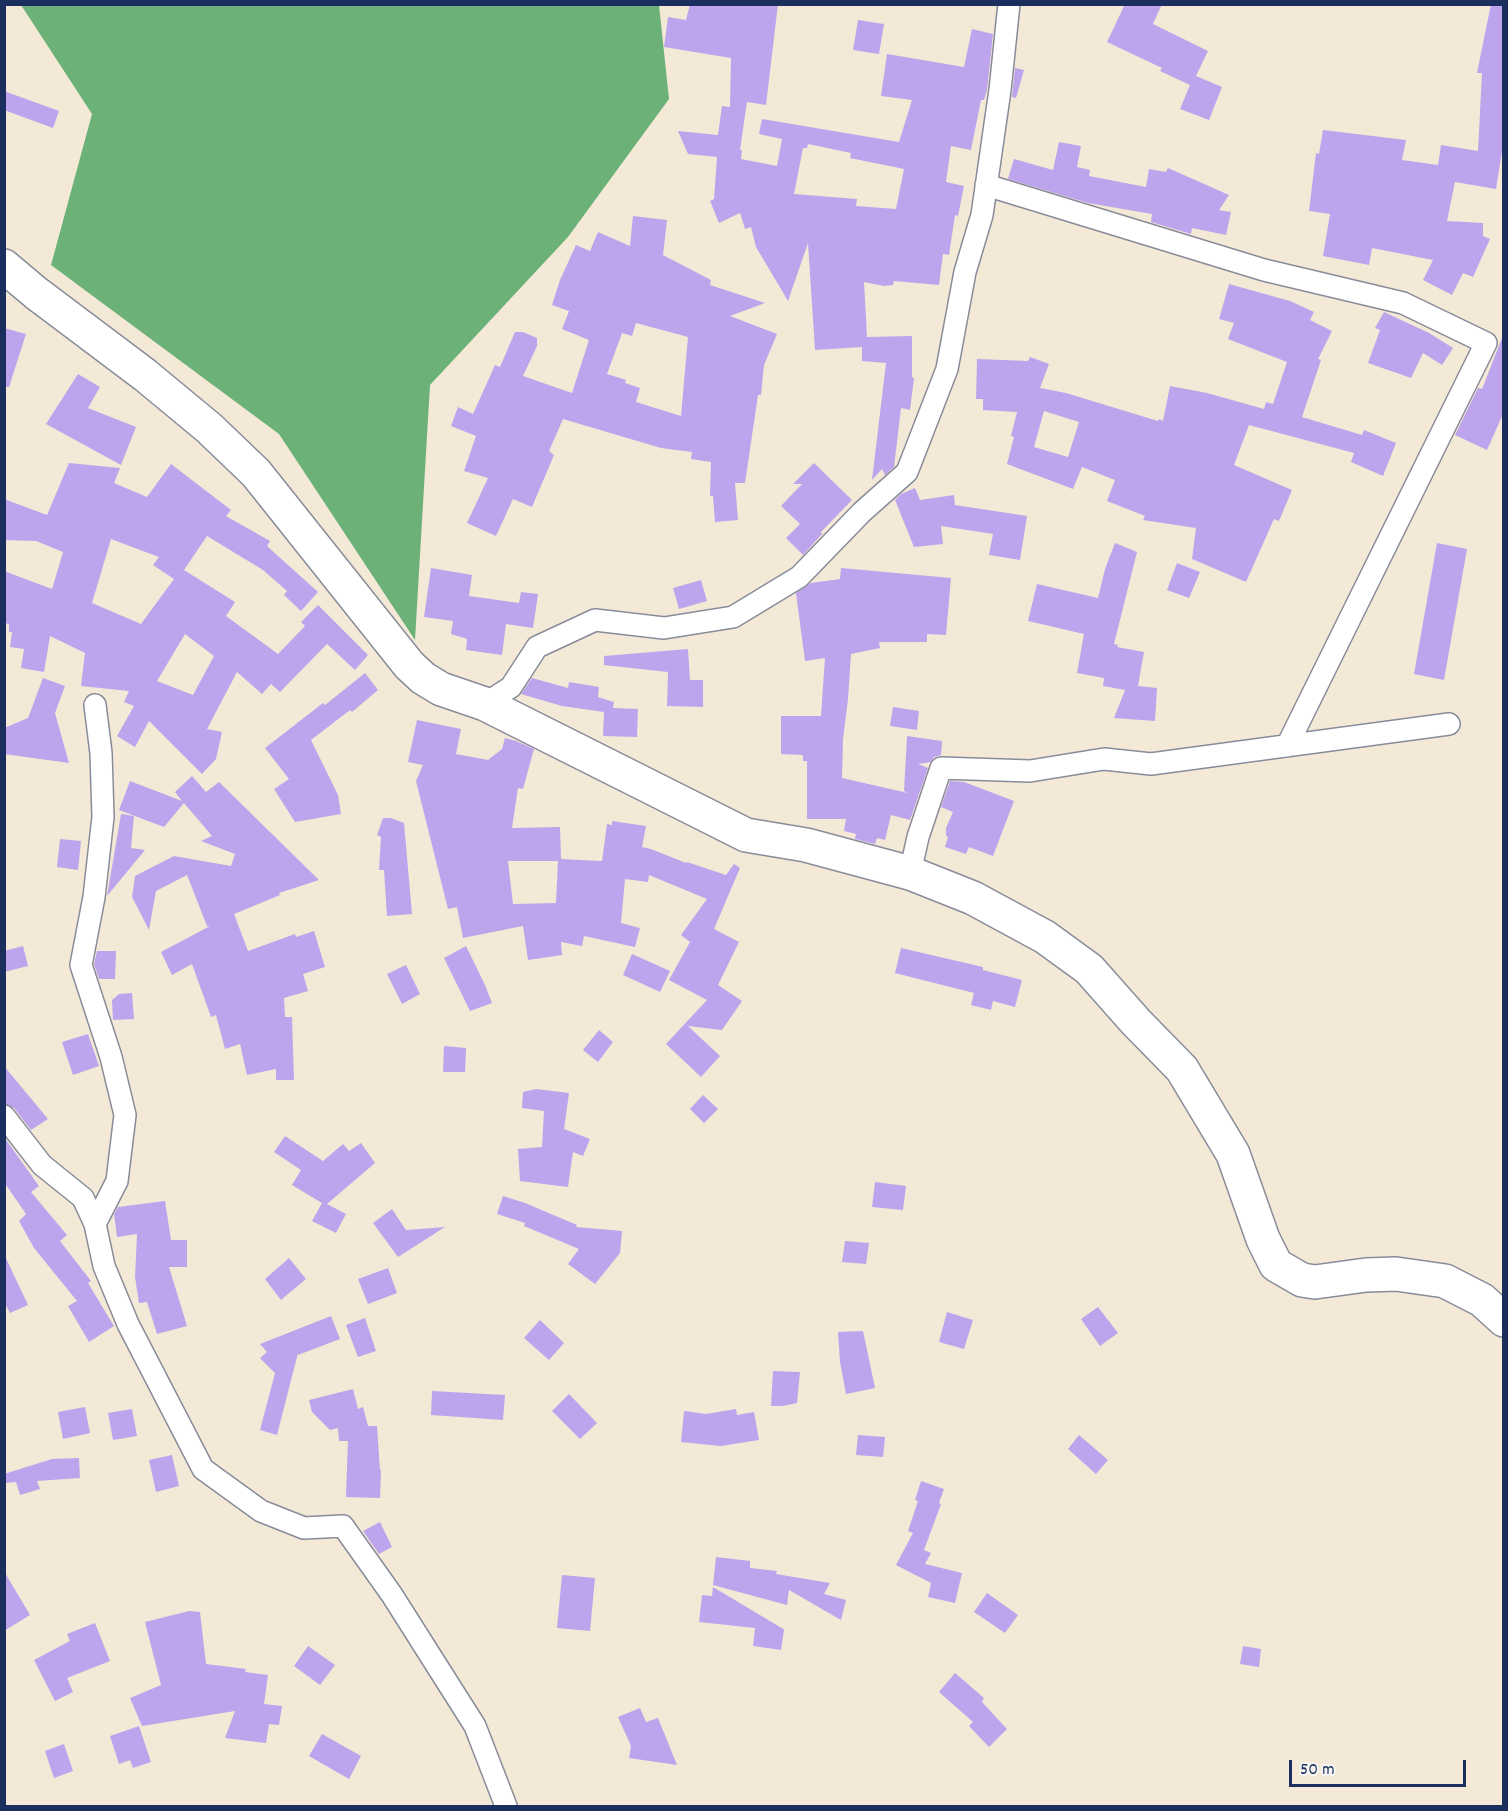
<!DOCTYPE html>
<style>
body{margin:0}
#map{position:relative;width:1508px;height:1811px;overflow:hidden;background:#f4e9d7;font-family:Dekko,sans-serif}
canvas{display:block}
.frame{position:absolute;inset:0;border:6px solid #1b2f5e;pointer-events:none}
.scale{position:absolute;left:1289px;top:1760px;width:177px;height:27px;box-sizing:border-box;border:3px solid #1b2f5e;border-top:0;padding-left:8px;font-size:18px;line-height:21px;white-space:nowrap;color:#1b2f5e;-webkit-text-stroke:4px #f6f6f2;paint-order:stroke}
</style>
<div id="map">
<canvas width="1508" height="1811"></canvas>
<div class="frame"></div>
<div class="scale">50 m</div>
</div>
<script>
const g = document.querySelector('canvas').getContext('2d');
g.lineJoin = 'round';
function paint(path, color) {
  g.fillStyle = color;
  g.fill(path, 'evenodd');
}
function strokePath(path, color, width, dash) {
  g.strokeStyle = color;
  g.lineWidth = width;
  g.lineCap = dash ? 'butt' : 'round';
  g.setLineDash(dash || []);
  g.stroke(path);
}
const forest = new Path2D(`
 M21,5H659L669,99L568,237L430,385L415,640L279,434L51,265L92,114Z`);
const building = new Path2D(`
 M690,4H778L766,105L747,102L740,150H742L741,159L777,166L782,139L759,134L762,119L899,142L912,100L881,96L887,54L964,67L972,29L993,34L987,90L984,100H981L971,150L951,146L946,182L964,186L958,216L955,215L949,255L943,254L939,285L894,281L893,285L884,286L864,282L867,337L912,336V377L914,378L910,410L901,408L894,467L885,475L882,469L872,480L886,363L862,361V347L815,350L808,243L788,301L756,247L751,227L745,229L740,213L719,223L710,201L714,199L717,157L688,154L678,131L718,135L722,106L730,107L731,58L664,47L668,17L686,20ZM808,144L851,153L850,158L904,169L896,209L856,206L857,199L794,194L803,148H807Z
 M1125,4H1162L1153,24L1208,51L1196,76L1222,87L1209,120L1180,109L1190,85L1160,71L1162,68L1107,42Z
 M1491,4H1503V145L1496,189L1455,182L1447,221L1483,223V236L1490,239L1473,277L1463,273L1452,295L1423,280L1433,260L1372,248L1369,265L1323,256L1330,214L1309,211L1316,153L1319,154L1323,130L1406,140L1402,160L1438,165L1441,145L1478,151L1482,73H1477Z
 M858,20L884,24L879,54L853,50Z
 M1015,68L1024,70L1016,98L1012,97Z
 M4,91L59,111L53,128L4,110Z
 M1059,142L1081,146L1077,167L1090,170L1089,176L1146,187L1149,169L1166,172L1168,168L1229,195L1219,210L1231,212L1226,235L1192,228L1191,234L1151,222L1152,214L1088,203L1008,179L1014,159L1053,170Z
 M633,216L667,220L663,255L711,280L710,285L765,303L730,316L777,334L764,365L761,395H758L745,483H735L738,520L715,522L713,496H710L711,462L691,459L692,452L661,448L563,419L549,451L554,455L532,507L513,499L496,536L467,523L488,478L464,471L476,436L451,426L458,407L473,414L495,365L500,367L515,332H523L537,338V346L523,376L572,393L589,340L562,329L569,311L552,305L560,280L576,245L590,251L598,232L630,246ZM636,323L688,337L681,416L636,402L640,388L625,383L626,380L607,374L622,333L632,336Z
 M1229,284L1290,301L1314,312L1310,320L1332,331L1318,359L1321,360L1302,417L1362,435L1364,430L1396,443L1383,476L1351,462L1354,453L1249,425L1234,465L1292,490L1279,521L1274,519L1246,582L1192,559L1196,528L1143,520L1145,516L1107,501L1115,480L1082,467L1073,489L1007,464L1014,437L1011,436L1017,412L983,410V399H976L977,359L1028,361L1030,357L1049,364L1040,388L1066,393L1158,421L1159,419L1163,421L1170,386L1207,393L1264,409L1266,402L1273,404L1287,362L1228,339L1234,323L1219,319ZM1044,411L1079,422L1068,457L1034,447Z
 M1384,312L1429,333L1453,348L1442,365L1423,353L1411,378L1368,363L1380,330L1375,328Z
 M4,328L26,334L9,387H4Z
 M1502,338H1503V414L1487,450L1455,435L1478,388L1482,389Z
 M78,374L100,387L88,408L136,427L121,465L46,424Z
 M69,463L120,468L114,483L147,497L171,464L231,510L226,516L270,541L267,546L318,592L301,611L284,595L287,591L263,570L207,536L184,570L235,602L226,616L278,654L305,626L301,622L318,605L368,655L355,670L327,644L280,692L271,684L262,694L237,672L207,729L222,732L216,759L202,774L149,721L135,747L117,736L134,706L124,702L129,691L81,686L85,653L50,636L44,672L21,668L24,649L10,647L12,632H9V624L4,623V571L52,589L63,552L36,541L4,540V499L47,515ZM111,539L159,557L153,565L174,579L141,624L92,603ZM185,634L214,656L193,695L157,681Z
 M814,463L852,500L820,533H823L803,555L786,538L800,524L781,506L802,484H793Z
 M915,488L920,500L954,495L955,505L1027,516L1020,560L989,555L993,534L941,526L943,544L914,547L895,500L901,494Z
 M1115,543L1137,552L1114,644L1118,645L1117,647L1144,652L1138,686L1157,688L1155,721L1114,718L1125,690L1103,686L1104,678L1077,673L1084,634L1028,621L1037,584L1098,598L1105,569Z
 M1437,543L1467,549L1444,680L1414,674Z
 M1177,563L1200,572L1189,598L1167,590Z
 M431,568L472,575L469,596L519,603L521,592L538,594L533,628L506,624L502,655L466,650L467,639L451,634L453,621L424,617Z
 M841,568L951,578L946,635L927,634V642H879L880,648L851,654L848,699L843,739L842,778L908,793L904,791L907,736L942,741L941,755L934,757L931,762L918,764L928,768L910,820L891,815L885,840L877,838L875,844L855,839L856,834L844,831L846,819H807V761H803V755L781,754V716H821L825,658L805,661L796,593L811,583L840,579Z
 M701,580L707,601L679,609L673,588Z
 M688,649L690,680H703V707L667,706L668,672L604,665V656Z
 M365,673L378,690L352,712L350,710L311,740L338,795L341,814L295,822L274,789L289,779L265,748L323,703L325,705Z
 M43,678L65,686L55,713L69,763L4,754V728L28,718Z
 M532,678L568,688L569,682L599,687L598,697L614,702L613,708L638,709L637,737L603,736L604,712L562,706L521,694Z
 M893,707L919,711L917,730L890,726Z
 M417,720L461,729L456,754L488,760L502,749L505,738L516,741L534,749L523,789L518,788L512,828L560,827L561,859L602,861L607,824L612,825V821L646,826L642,847L651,849L686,863L687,862L726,875L734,864L740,868L714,929L739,942L718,985L742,1001L722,1030L688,1026L720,1056L701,1077L666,1044L707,1000L669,980L690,942L681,935L707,899L649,875L648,882L625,879L621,923L640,928L635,947L584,936L582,946L561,942L562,955L528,960L523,926L463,938L457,907L448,909L416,781L423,765L408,762ZM508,861H558L556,903L513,904Z
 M192,776L206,792L219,782L319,880L279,893L280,895L234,914L248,951L295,934L296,937L314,931L325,967L303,974L308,991L284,998L285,1017H292L294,1080H276V1069L247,1075L240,1044L225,1049L216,1015L211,1017L192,964L172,975L161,952L210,926H207L187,875L156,891L149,930L132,897L135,876L174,856L231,866L235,854L201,841L212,836L184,803L164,827L119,810L130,781L182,801L175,792Z
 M950,781L964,782L1014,801L993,856L969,847L966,854L945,847L948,837L946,836V828L953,812L941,807Z
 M121,814L134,816L131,848L145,850L107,896Z
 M383,818H391L404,823L412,914L387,916L384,870H379L381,837L377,835Z
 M60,839L81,841L78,870L57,867Z
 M23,946L28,966L4,972V951Z
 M466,946L485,985L492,1003L470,1011L444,958Z
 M901,948L983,967V970L1022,980L1015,1007L993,1001L991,1010L971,1005L974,993L895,973Z
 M97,951H116L115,979H99L94,964Z
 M632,954L670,971L660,992L623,975Z
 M406,965L420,994L402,1004L387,974Z
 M132,993L134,1019L113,1020L112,1000L119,994Z
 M599,1030L613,1042L598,1062L583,1050Z
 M88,1034L99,1066L73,1075L62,1042Z
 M444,1046L466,1048L465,1072H443Z
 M4,1066L48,1119L31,1130L14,1108L4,1104Z
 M536,1089L569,1093L564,1129L590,1139L583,1156L573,1152L568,1187L520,1181L518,1149L542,1147L544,1111L522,1108L523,1092Z
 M703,1095L718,1109L704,1123L690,1109Z
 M285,1136L323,1161L343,1144L349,1151L361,1143L375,1163L327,1204L346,1214L336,1233L312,1221L322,1203L292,1185L301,1170L274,1152Z
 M4,1137L39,1186L31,1192L67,1235L60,1241L91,1281L88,1283L114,1326L89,1342L68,1306L77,1301L34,1248L19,1221L26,1214L4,1182Z
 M875,1182L906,1186L903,1210L872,1207Z
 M503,1196L525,1203L577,1225L576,1227L622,1231L620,1253L595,1284L568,1264L579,1249L524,1226L525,1223L497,1214Z
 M165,1201L171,1240H187V1267H169L187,1326L157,1334L147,1302L139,1303L135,1277L137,1234L117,1237L114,1214L118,1207Z
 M392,1209L406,1230L445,1227L398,1257L373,1223Z
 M845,1241L869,1243L866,1264L842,1262Z
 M4,1254L28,1305L10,1313L4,1302Z
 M289,1258L306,1279L281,1300L265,1279Z
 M388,1268L397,1293L368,1304L358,1279Z
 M1098,1307L1118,1333L1100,1346L1081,1319Z
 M947,1312L973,1320L964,1349L939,1342Z
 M331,1316L340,1339L298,1355V1353L277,1435L260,1430L275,1373L260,1358L267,1352L260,1344Z
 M365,1318L376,1351L358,1357L346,1325Z
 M540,1320L564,1343L549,1360L524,1338Z
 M863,1331L875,1388L846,1394L840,1362L838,1332Z
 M773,1371L800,1372L797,1403L783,1406H771Z
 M353,1389L358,1409L363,1407L368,1426H377L380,1470H381L380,1498L346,1497L348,1441H339L338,1428L330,1430L312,1412L309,1400Z
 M432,1391L505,1395L503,1420L431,1415Z
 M569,1394L597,1423L580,1439L552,1411Z
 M85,1407L90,1433L63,1439L58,1412Z
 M132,1409L137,1436L113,1440L108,1413Z
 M736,1409L737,1415L754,1412L759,1440L721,1446L681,1442L684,1411L706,1414Z
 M858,1435L885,1437L883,1457L856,1455Z
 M1079,1435L1108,1460L1096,1474L1068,1449Z
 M172,1455L179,1486L156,1492L149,1460Z
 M79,1458L80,1478L37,1481L40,1489L20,1495L16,1482L4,1483V1474L52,1459Z
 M921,1481L944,1489L939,1503L941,1504L924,1550L931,1553L925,1564L962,1573L955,1603L928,1597L931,1583L896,1565L913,1533L908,1531L918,1501L915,1500Z
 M380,1522L392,1547L379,1554L363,1531Z
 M716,1557L750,1561V1568L777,1571L776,1574L830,1583L824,1594L846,1600L841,1620L789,1590L787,1605L713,1585Z
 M4,1571L30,1615L4,1631Z
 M562,1575L595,1578L590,1631L557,1628Z
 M713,1587L785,1630H784L781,1650L753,1646L755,1628L699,1622L702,1595L712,1596Z
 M987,1593L1018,1615L1005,1633L974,1612Z
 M189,1611L200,1612L206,1664L246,1669L245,1672L268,1675L264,1704L282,1706L279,1725L269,1724L266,1743L225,1738L235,1711L142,1726L130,1698L161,1685L145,1622Z
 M95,1623L110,1661L67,1678L73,1692L55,1701L34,1660L70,1641L67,1634Z
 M308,1646L335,1665L320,1685L294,1666Z
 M1243,1646L1261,1649L1259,1667L1240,1664Z
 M955,1673L984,1698L982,1702L1007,1729L989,1747L969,1726L973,1722L939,1692Z
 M640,1708L646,1722L658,1718L677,1765L629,1758L631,1746L618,1717Z
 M139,1726L151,1762L133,1768L130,1760L119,1764L110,1736Z
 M322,1734L361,1756L349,1779L309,1756Z
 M64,1744L73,1771L54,1778L45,1751Z`);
const street = new Path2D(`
 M986,185L1264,270L1403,303L1486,343L1287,746
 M485,704L511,687L537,647L595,620L664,628L733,617L799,577L862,512L907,472L947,369L965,272L982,215L1000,90L1009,4
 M910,873L918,837L941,768L1030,771L1104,759L1151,764L1449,724
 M4,1116L42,1165L83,1198L95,1224L104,1266L128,1324L203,1469L261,1511L304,1528L343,1526L392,1595L475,1726L506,1806
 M95,1224L117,1181L125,1115L111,1057L81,965L94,897L103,817L101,753L95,705`);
const primary = new Path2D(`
 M4,266L36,293L145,375L209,428L256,473L409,665L423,678L441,689L485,704L746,835L806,845L910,873L973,898L1045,937L1089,969L1136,1022L1182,1069L1233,1154L1263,1239L1276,1265L1302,1280L1315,1282L1366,1275L1396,1274L1445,1281L1482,1300L1504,1320`);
paint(forest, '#6cb278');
paint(building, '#bea4ec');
strokePath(street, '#888c9a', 24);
strokePath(primary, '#888c9a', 36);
strokePath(street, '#fff', 21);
strokePath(primary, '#fff', 33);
</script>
